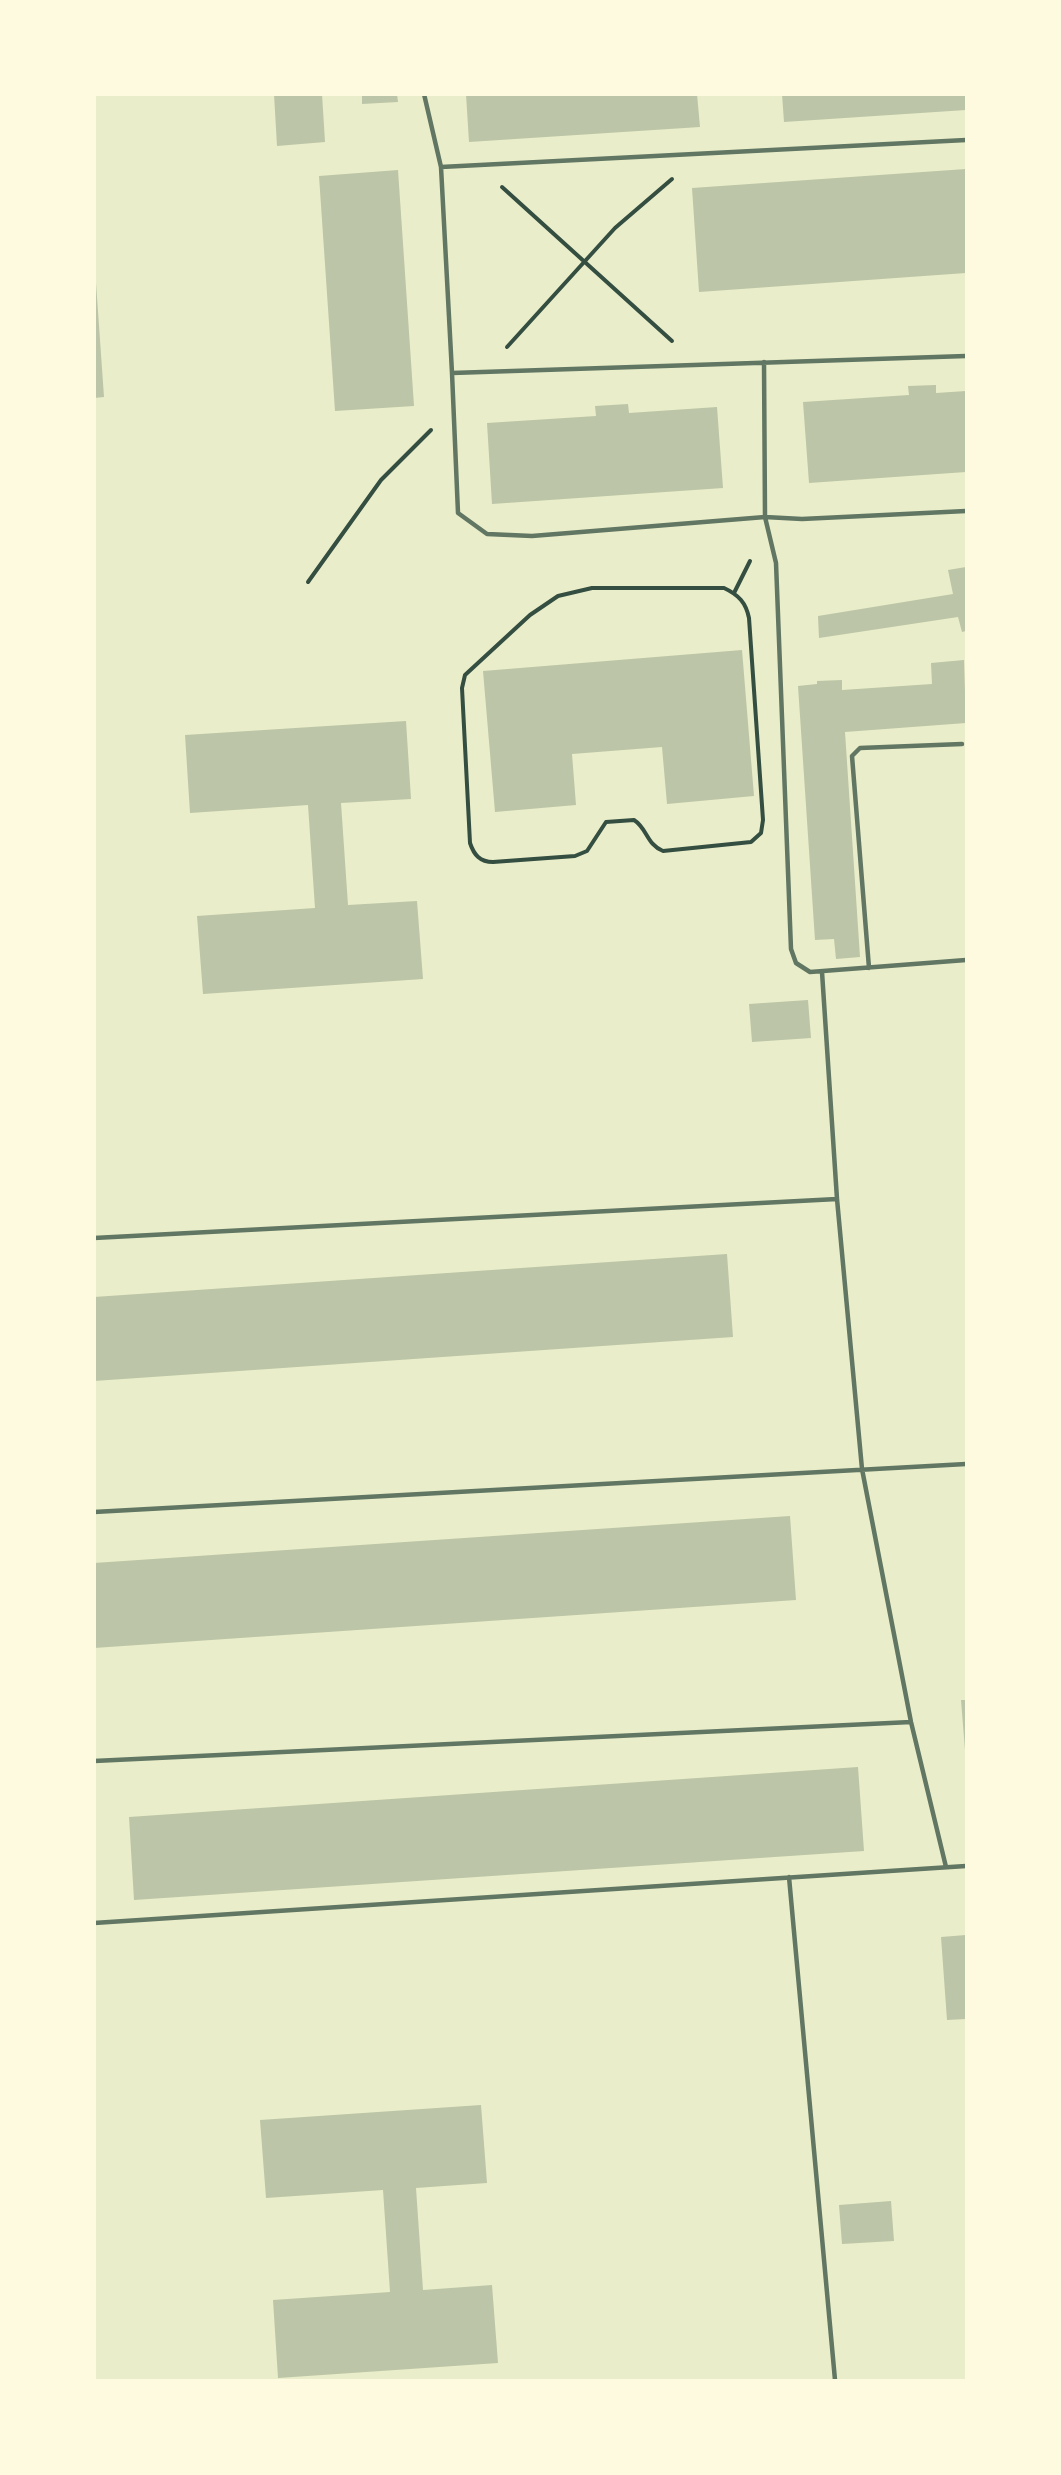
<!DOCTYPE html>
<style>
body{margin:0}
#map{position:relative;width:1061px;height:2475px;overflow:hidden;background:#e9edc9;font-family:Manrope,sans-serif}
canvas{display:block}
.frame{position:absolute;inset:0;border:96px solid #fefae0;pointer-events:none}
</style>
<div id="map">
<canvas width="1061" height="2475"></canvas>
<div class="frame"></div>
</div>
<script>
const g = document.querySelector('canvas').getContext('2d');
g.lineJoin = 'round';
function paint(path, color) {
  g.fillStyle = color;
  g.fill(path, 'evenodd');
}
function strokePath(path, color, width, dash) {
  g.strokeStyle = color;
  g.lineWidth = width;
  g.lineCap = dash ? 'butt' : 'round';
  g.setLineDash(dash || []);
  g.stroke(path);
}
const building = new Path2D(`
 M274,94H322L325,142L277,146Z
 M362,94H397L398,102L362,104Z
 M466,94H697L700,127L469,142Z
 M782,94H966V110L784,122Z
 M966,169V273L699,292L692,188Z
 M398,170L414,406L335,411L319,176Z
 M94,283H96L104,397L94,398Z
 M936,385V393L966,391V472L809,483L803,402L909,395L908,386Z
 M628,404L629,413L717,407L723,488L492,504L487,423L596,416L595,406Z
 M966,567V631L962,632L958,617L819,638L818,616L953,594L948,570Z
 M742,650L754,796L667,804L662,747L572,754L576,805L495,812L483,671Z
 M964,660L966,723L845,732L860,957L836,959L834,939L815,940L798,686L817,684V681L842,680V690L932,684L931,663Z
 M406,721L411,799L341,803L348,905L417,901L423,979L203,994L197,916L315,908L308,805L190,813L185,735Z
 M808,1000L811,1038L752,1042L749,1004Z
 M727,1254L733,1337L94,1381V1297Z
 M790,1516L796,1600L94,1648V1563Z
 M961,1700H966V1750H965Z
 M858,1767L864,1851L134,1900L129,1817Z
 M966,1935V2019L947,2020L941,1937Z
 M481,2105L487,2183L416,2188L423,2290L492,2285L498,2363L278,2378L273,2300L390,2292L383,2190L266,2198L260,2120Z
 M891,2201L894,2241L842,2244L839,2205Z`);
const path = new Path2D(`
 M502,187L672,341
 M507,347L615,228L672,179
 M308,582L381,480L431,430
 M592,588H724C739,595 746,603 749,618L763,820L761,833L751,842L663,851C647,845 647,828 634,820L606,822L587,851L575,856L493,862C480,862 474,855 470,843L462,688L465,675L530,615L558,596Z
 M734,593L750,561`);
const service = new Path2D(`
 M424,94L441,167L966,140
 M441,167L452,373L966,356
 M764,362L765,517L776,563L791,949L796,963L810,972L966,960
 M452,373L458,513L487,534L532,536L765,517L802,519L966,511
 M869,968L852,756L860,748L962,744
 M822,972L837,1199
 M94,1238L837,1199L862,1469L911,1722L946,1867
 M94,1512L966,1464
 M94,1761L911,1722
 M789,1877L835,2380
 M94,1923L966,1866`);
paint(building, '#bcc5a7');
strokePath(path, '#344e41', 4);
strokePath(service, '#617663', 4.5);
</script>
